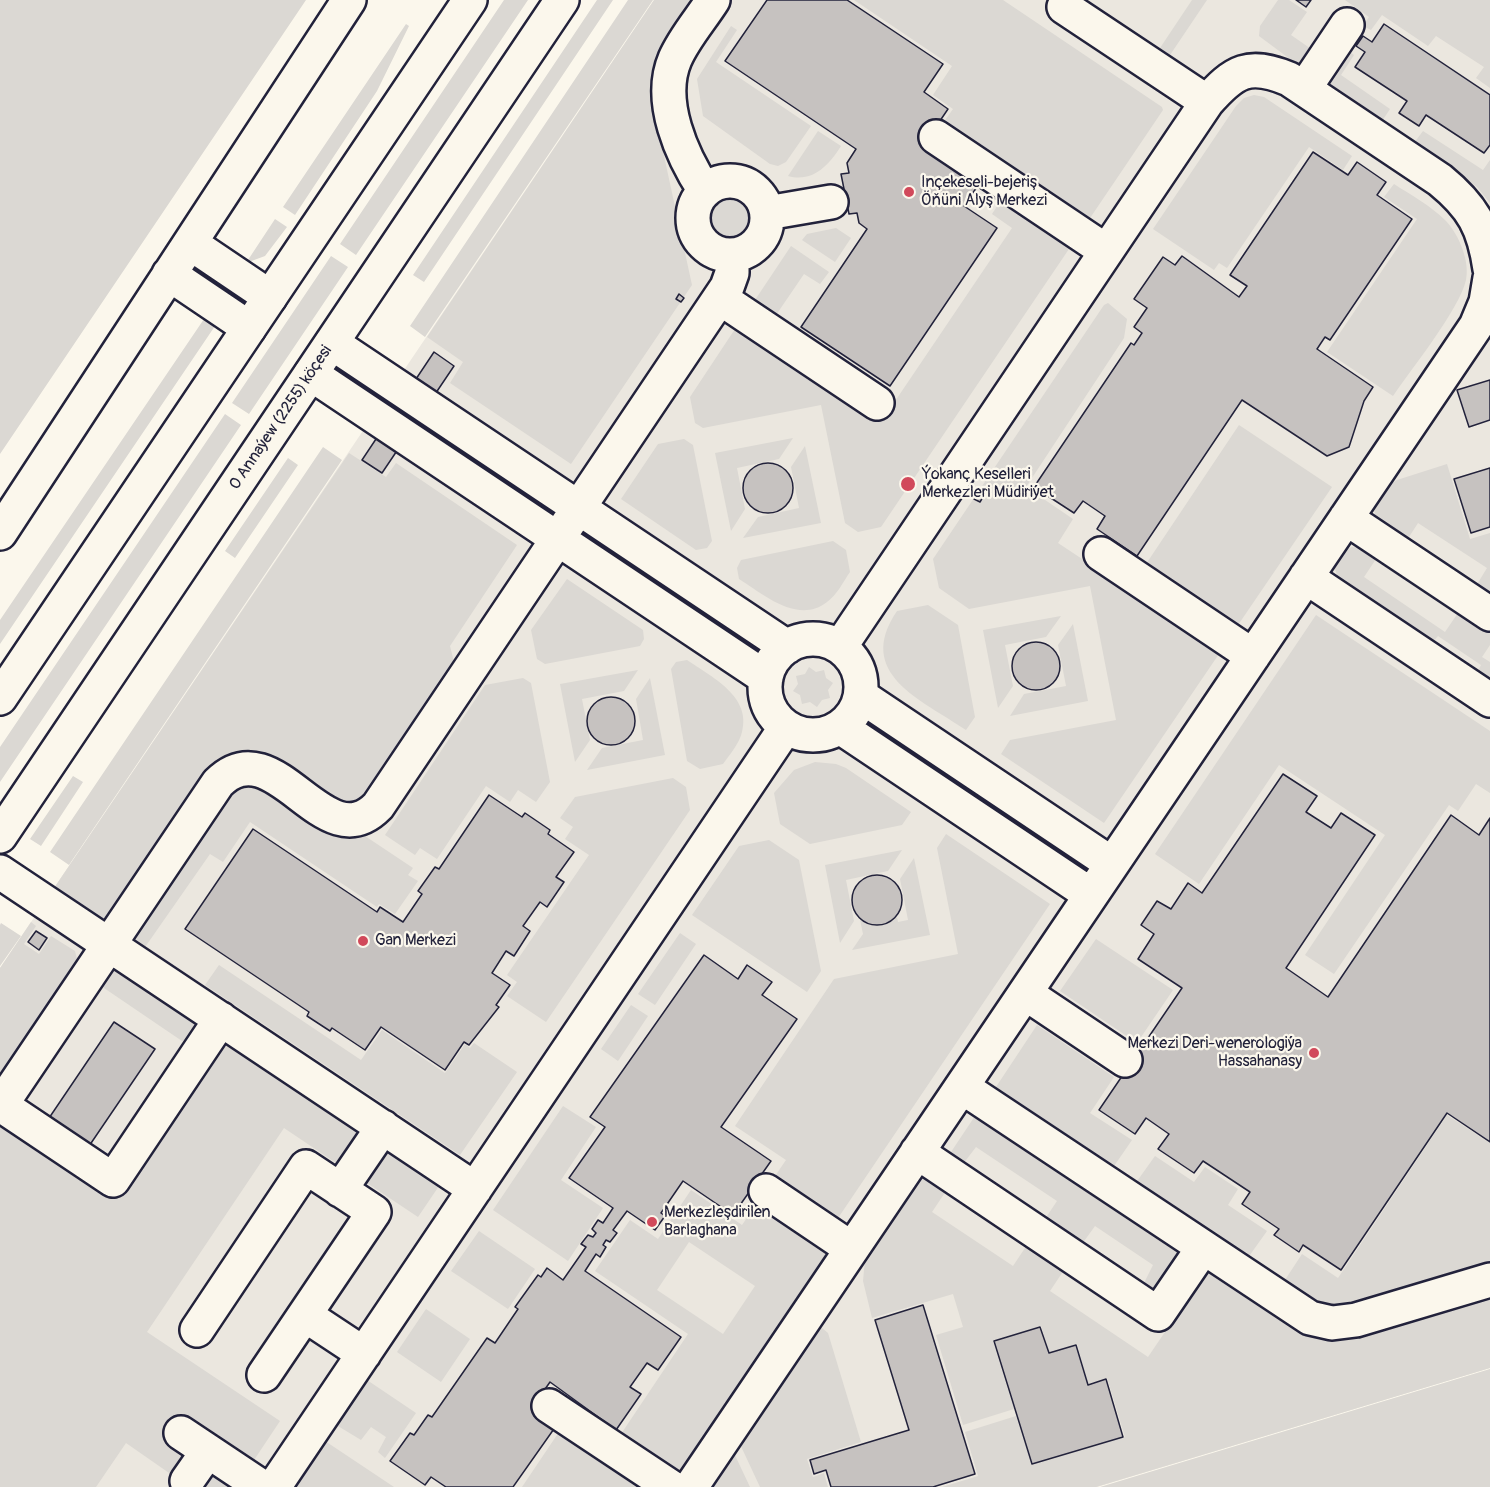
<!DOCTYPE html>
<meta charset="utf-8">
<style>
body{margin:0}
canvas{display:block;background:#fbf7ec}
</style>
<canvas width="1490" height="1487"></canvas>
<script>
const g = document.querySelector('canvas').getContext('2d');
g.lineJoin = 'round';
function paint(path, color) {
  g.fillStyle = color;
  g.fill(path, 'evenodd');
}
function strokePath(path, color, width, dash) {
  g.strokeStyle = color;
  g.lineWidth = width;
  g.lineCap = dash ? 'butt' : 'round';
  g.setLineDash(dash || []);
  g.stroke(path);
}
function write(font, color, halo, rows, align = 'center') {
  g.font = font + ' Pangolin,sans-serif';
  g.lineWidth = 4.5;
  g.setLineDash([]);
  g.textBaseline = 'middle';
  g.strokeStyle = halo;
  g.fillStyle = color;
  for (const [text, x, y, turn = 0] of rows) {
    g.save();
    g.translate(x, y);
    g.rotate((+turn || 0) * Math.PI / 180);
    g.textAlign = isNaN(turn) ? turn : align;
    if (halo) g.strokeText(text, 0, 0);
    g.fillText(text, 0, 0);
    g.restore();
  }
}
const built = new Path2D(`
 M654,0H1490V1368L1097,1487H0V968Z`);
const green = new Path2D(`
 M0,0H306L0,454Z
 M504,0H528L356,255L340,244Z
 M597,0H613L424,282L413,275Z
 M628,0H653L425,337L410,326Z
 M654,0H696L656,60L651,78L661,142L692,285L571,464L450,383L463,362L427,337Z
 M854,0H1003L1162,107L1163,110L1086,224L941,126L953,109L933,95L952,66Z
 M1192,0H1207L1170,55L1160,48Z
 M1278,0H1289L1307,12L1291,35L1314,51L1302,68L1259,36L1260,26Z
 M1345,0H1490V88L1476,78L1484,67L1436,36L1428,46L1382,15L1371,30L1363,26L1369,17Z
 M406,24L409,26L377,91L295,215L283,207Z
 M731,26L737,30L716,62L811,126L786,162L778,166L770,164L703,116L697,79Z
 M1347,50L1354,55L1341,75L1390,109L1382,121L1326,83Z
 M1254,95L1264,97L1352,156L1343,170L1309,147L1227,268L1219,263L1214,270L1153,229L1236,106L1244,98Z
 M818,131L841,146C829,165 813,183 788,176Z
 M1423,131L1483,170L1490,160V203L1477,187L1414,143Z
 M1394,184C1411,195 1431,206 1446,221C1459,235 1470,261 1466,280C1459,310 1412,368 1393,396L1327,352L1417,219L1384,197Z
 M709 218a21 21 0 1 1 42 0a21 21 0 1 1-42 0Z
 M1003,197L1073,243L881,527L858,532L845,523L821,405L703,428L695,423L690,397L737,326L881,422L1012,228L992,214Z
 M275,219L287,227L265,256L246,263Z
 M836,228L851,238L835,262L802,240L807,234Z
 M791,246L829,272L820,284L804,274L774,318L753,303Z
 M331,256L348,267L249,414L232,403Z
 M1108,303L1127,319L1124,338L1026,487L1073,519L1058,543L1221,651L1104,823L1001,754L1010,740L1116,720L1090,586L969,609L939,588L933,559L1104,305Z
 M204,319L215,326L0,644V620Z
 M225,414L241,425L0,782V747Z
 M424,420L562,512L556,521L418,429Z
 M1239,425L1332,487L1236,628L1144,567Z
 M793,438L779,459L737,468L745,509L731,531L715,453Z
 M684,439L693,445L712,541L707,548L696,550L621,499L658,444Z
 M805,446L821,523L743,538L758,517L799,508L791,467Z
 M323,447L342,460L69,865L50,852Z
 M349,453L386,477L396,463L517,545L450,646L455,666L363,803C356,804 346,807 340,805C293,786 259,717 208,772L107,919H99L54,888Z
 M288,458L298,465L235,558L225,551Z
 M1447,464L1470,539L1490,533V595L1476,586L1487,568L1418,523L1407,540L1375,518L1374,504L1388,485L1397,480Z
 M583,527L693,600L687,609L577,535Z
 M833,541L846,550L850,572C843,582 837,595 827,602C798,625 763,594 739,579L737,568L741,560Z
 M1352,547L1361,548L1376,559L1364,577L1445,632L1460,610L1490,630V645L1482,657L1490,662V682L1477,673L1481,665L1438,636L1432,643L1339,581L1334,566L1342,552Z
 M567,579L643,630L644,639L640,646L545,664L537,659L531,630Z
 M696,603L753,640L747,649L690,611Z
 M928,605L958,625L975,717L966,730C922,700 854,674 897,611Z
 M1316,615L1490,731V793L1476,784L1458,811L1449,805L1334,974L1305,955L1385,835L1279,765L1199,884L1155,854Z
 M1061,616L1046,637L1005,645L1013,686L998,708L983,630Z
 M1073,624L1088,701L1010,716L1024,694L1066,686L1058,645Z
 M687,660C710,676 752,696 742,732C739,744 730,754 723,764L700,769L687,761L671,669L676,662Z
 M809,667L816,672L824,670L826,678L833,683L828,690L830,698L822,700L817,707L810,702L802,704L800,695L793,691L798,684L796,676L805,674Z
 M638,670L624,691L582,699L590,740L575,762L560,684Z
 M523,678L531,683L550,782L536,802L518,790L510,802L486,786L437,859L420,848L415,855L385,835L485,685Z
 M650,678L665,755L587,770L602,748L643,740L636,699Z
 M877,723L956,777L950,785L871,732Z
 M815,762L836,764L846,768L911,812L902,825L810,844L780,824L774,793L794,770Z
 M73,776L83,782L41,846L30,839Z
 M249,778C276,796 333,845 365,836L413,868L408,875L418,881L395,914L379,904L377,907L250,822L223,862L210,854L143,950L131,941L235,784Z
 M673,778L686,787L690,810L546,1022L507,996L517,982L507,975L589,855L565,839L573,827L560,818L575,797Z
 M967,783L1080,859L1074,868L961,792Z
 M946,834L1050,904L834,1224L771,1182L786,1160L735,1126L834,979L958,954L937,848Z
 M769,840L799,860L821,971L807,992L692,915L739,846Z
 M902,850L888,871L846,880L854,921L840,943L825,865Z
 M914,858L930,935L852,950L863,934L855,896L892,890L898,922L908,920L900,879Z
 M31,922L36,926L24,944L39,954L51,936L75,951L78,963L0,1078V968Z
 M1,923L21,936L0,966V925Z
 M680,933L696,944L655,1005L638,994Z
 M1096,939L1173,990L1137,1043L1060,991Z
 M219,965L361,1060L382,1030L445,1073L465,1044L470,1048L474,1043L517,1072L460,1155L205,985Z
 M112,969L117,970L195,1022L196,1029L189,1039L182,1041L104,988L102,980Z
 M631,1005L648,1016L618,1061L601,1049Z
 M1037,1025L1114,1077L1090,1113L1132,1140L1112,1169L994,1090Z
 M227,1046L358,1131L336,1163L284,1128L147,1332L280,1421L254,1460L187,1415L168,1443L182,1453L183,1459L172,1475L126,1443L96,1487H0V1120L119,1199L220,1049Z
 M563,1106L596,1127L561,1180L603,1208L568,1261L493,1210Z
 M977,1113L1183,1251L1157,1289L1152,1293L1142,1287L1153,1265L1095,1226L1082,1244L1045,1219L1057,1201L976,1147L963,1164L949,1155Z
 M1447,1115L1490,1143V1266L1356,1306L1323,1308L1283,1283L1302,1254L1338,1278Z
 M389,1152L439,1186L418,1217L367,1183Z
 M1155,1156L1194,1182L1205,1167L1238,1189L1228,1205L1267,1231L1247,1259L1135,1184Z
 M925,1175L948,1188L932,1212L1013,1266L1027,1245L1064,1270L1050,1291L1148,1357L1205,1273L1210,1272C1246,1295 1297,1342 1340,1338L1490,1296V1368L1096,1487H942L978,1476L965,1432L1016,1416L1032,1465L1125,1437L1107,1378L1088,1384L1077,1344L1049,1352L1041,1326L993,1341L1014,1409L963,1425L936,1335L963,1327L953,1294L872,1318L863,1281L865,1259L918,1178Z
 M691,1190L742,1225L760,1199L833,1249L679,1478L619,1437L688,1334L595,1271L630,1220L658,1239ZM689,1242L755,1286L723,1334L657,1290Z
 M479,1231L535,1269L508,1309L451,1271Z
 M426,1309L470,1339L441,1382L397,1352Z
 M822,1328L828,1333L861,1442L807,1459L813,1477L824,1473L828,1487H760L739,1442L817,1329Z
 M1490,1369V1487H1100Z
 M364,1378L416,1413L385,1458L378,1452L386,1437L371,1427L361,1440L333,1423Z
 M561,1429L649,1487H522Z
 M322,1439L394,1487H297V1482Z
 M733,1451L750,1487H709Z
 M216,1476L233,1487H203L209,1477Z`);
const building = new Path2D(`
 M767,0H847L943,64L924,92L948,109L927,140L983,178L964,206L997,228L890,386L801,327L867,229L859,223L857,213L849,214L841,174L849,173L847,163L856,149L725,61Z
 M1296,0H1311L1306,7Z
 M1384,24L1490,95V145L1484,153L1426,115L1419,126L1399,113L1407,101L1355,67L1365,52L1356,46L1363,36L1372,42Z
 M1313,152L1348,175L1357,162L1386,182L1377,195L1412,219L1330,340L1325,337L1317,349L1373,387L1364,401L1349,447L1327,456L1242,400L1137,556L1097,529L1105,516L1083,501L1074,513L1034,487L1131,343L1134,345L1142,333L1134,327L1147,308L1134,299L1163,257L1175,265L1182,256L1239,297L1247,286L1230,275Z
 M679,294L684,298L681,302L676,299Z
 M434,352L454,366L382,473L362,460Z
 M1490,380V420L1469,427L1457,390Z
 M743 488a25 25 0 1 1 50 0a25 25 0 1 1-50 0Z
 M1490,468V527L1471,533L1454,479Z
 M978,493L983,497L980,502L974,499Z
 M1012 666a24 24 0 1 1 48 0a24 24 0 1 1-48 0Z
 M587 721a24 24 0 1 1 48 0a24 24 0 1 1-48 0Z
 M1283,774L1317,796L1306,812L1331,828L1341,813L1375,835L1286,968L1328,997L1451,815L1479,835L1490,818V1142L1447,1113L1341,1270L1303,1245L1299,1252L1274,1235L1279,1229L1242,1204L1250,1192L1203,1161L1194,1173L1158,1149L1169,1134L1146,1118L1135,1134L1099,1110L1182,988L1138,959L1154,934L1141,925L1157,901L1171,909L1188,883L1202,893Z
 M489,795L522,817L525,813L550,830L548,834L574,852L556,877L564,882L547,907L540,902L523,926L530,931L514,956L506,951L492,973L510,985L496,1005L499,1007L469,1045L464,1042L445,1070L381,1027L365,1050L332,1028L330,1031L307,1016L309,1012L185,929L253,829L377,912L380,907L403,922L422,894L418,891L435,867L439,869Z
 M852 900a25 25 0 1 1 50 0a25 25 0 1 1-50 0Z
 M36,931L47,938L39,950L28,942Z
 M704,955L738,979L747,965L772,982L762,995L797,1019L721,1127L771,1161L733,1215L683,1181L661,1213L665,1216L655,1230L627,1211L613,1230L617,1233L610,1242L606,1240L603,1245L606,1247L600,1257L596,1254L585,1271L681,1337L658,1370L647,1363L630,1387L641,1394L616,1430L550,1382L534,1405L556,1426L513,1487H446L431,1477L425,1485L390,1461L410,1433L414,1435L428,1415L432,1417L487,1338L495,1343L518,1309L515,1307L538,1275L541,1277L547,1268L563,1280L586,1247L581,1244L588,1235L593,1237L596,1233L592,1229L598,1220L603,1223L613,1208L569,1178L605,1127L590,1117Z
 M114,1022L155,1049L85,1152L45,1124Z
 M923,1305L975,1474L933,1487H831L826,1470L814,1474L810,1460L909,1430L875,1320Z
 M1040,1327L1049,1353L1076,1345L1088,1385L1106,1379L1123,1437L1032,1464L994,1341Z`);
const minor = new Path2D(`
 M1064,7L1207,102
 M1304,89L1347,25
 M936,137L1106,251
 M693 218a37 37 0 1 1 74 0a37 37 0 1 1-74 0Z
 M705,191C682,156 657,101 675,59C684,38 701,19 713,0
 M767,213L831,202
 M190,243L270,297
 M169,274L249,328
 M720,298L877,403
 M332,343L787,647
 M311,374L766,678
 M1346,518L1490,614
 M0,533L349,0
 M1101,554L1253,656
 M1306,577L1490,700
 M765 687a48 48 0 1 1 96 0a48 48 0 1 1-96 0Z
 M840,647L1207,102C1234,71 1249,62 1289,79L1440,180C1473,207 1484,227 1490,269
 M861,696L1112,864
 M840,727L1091,895
 M0,872L475,1189
 M1025,993L1125,1060
 M221,1019L113,1180L1,1105L218,783C276,726 323,862 378,806L727,287L732,273V255
 M962,1087L1310,1318L1332,1323L1356,1320L1490,1280
 M917,1152L1158,1314L1203,1248
 M340,1190L383,1127
 M766,1191L852,1249
 M305,1315L364,1354
 M197,1330L306,1167L374,1212L264,1375
 M549,1406L671,1487
 M181,1433L262,1487
 M187,1481L208,1451
 M274,1487L786,727
 M691,1487L1476,326L1486,302L1490,278`);
const major = new Path2D(`
 M0,698L470,0
 M0,836L562,0`);
const markers = [
 [909,192,6,"#d1495b"],
 [908,484,8,"#d1495b"],
 [363,941,6,"#d1495b"],
 [1314,1053,6,"#d1495b"],
 [652,1222,6,"#d1495b"]
];
const poiNames = [
 ["Inçekeseli-bejeriş",921,183],
 ["Öňüni Alyş Merkezi",921,201],
 ["Ýokanç Keselleri",922,475],
 ["Merkezleri Müdiriýet",922,493],
 ["Gan Merkezi",375,941],
 ["Merkezi Deri-wenerologiýa",1302,1044,"right"],
 ["Hassahanasy",1302,1062,"right"],
 ["Merkezleşdirilen",664,1213],
 ["Barlaghana",664,1231]
];
const streetNames = [
 ["O Annaýew (2255) köçesi",281,418,-56]
];
paint(built, '#ebe7df');
paint(green, '#dbd8d3');
paint(building, '#c6c2c0');
strokePath(building, '#22223b', 1.5);
strokePath(minor, '#22223b', 38);
strokePath(major, '#22223b', 38);
strokePath(minor, '#fbf7ec', 33);
strokePath(major, '#fbf7ec', 33);
for (const [x, y, r, color] of markers) {
  const dot = new Path2D();
  dot.arc(x, y, r, 0, 2 * Math.PI);
  g.fillStyle = color;
  g.fill(dot);
  strokePath(dot, '#fbf7ec', 2);
}
write('16px', '#22223b', '#fbf7ec', poiNames, 'left');
write('16px', '#22223b', '#fbf7ec', streetNames);
</script>
